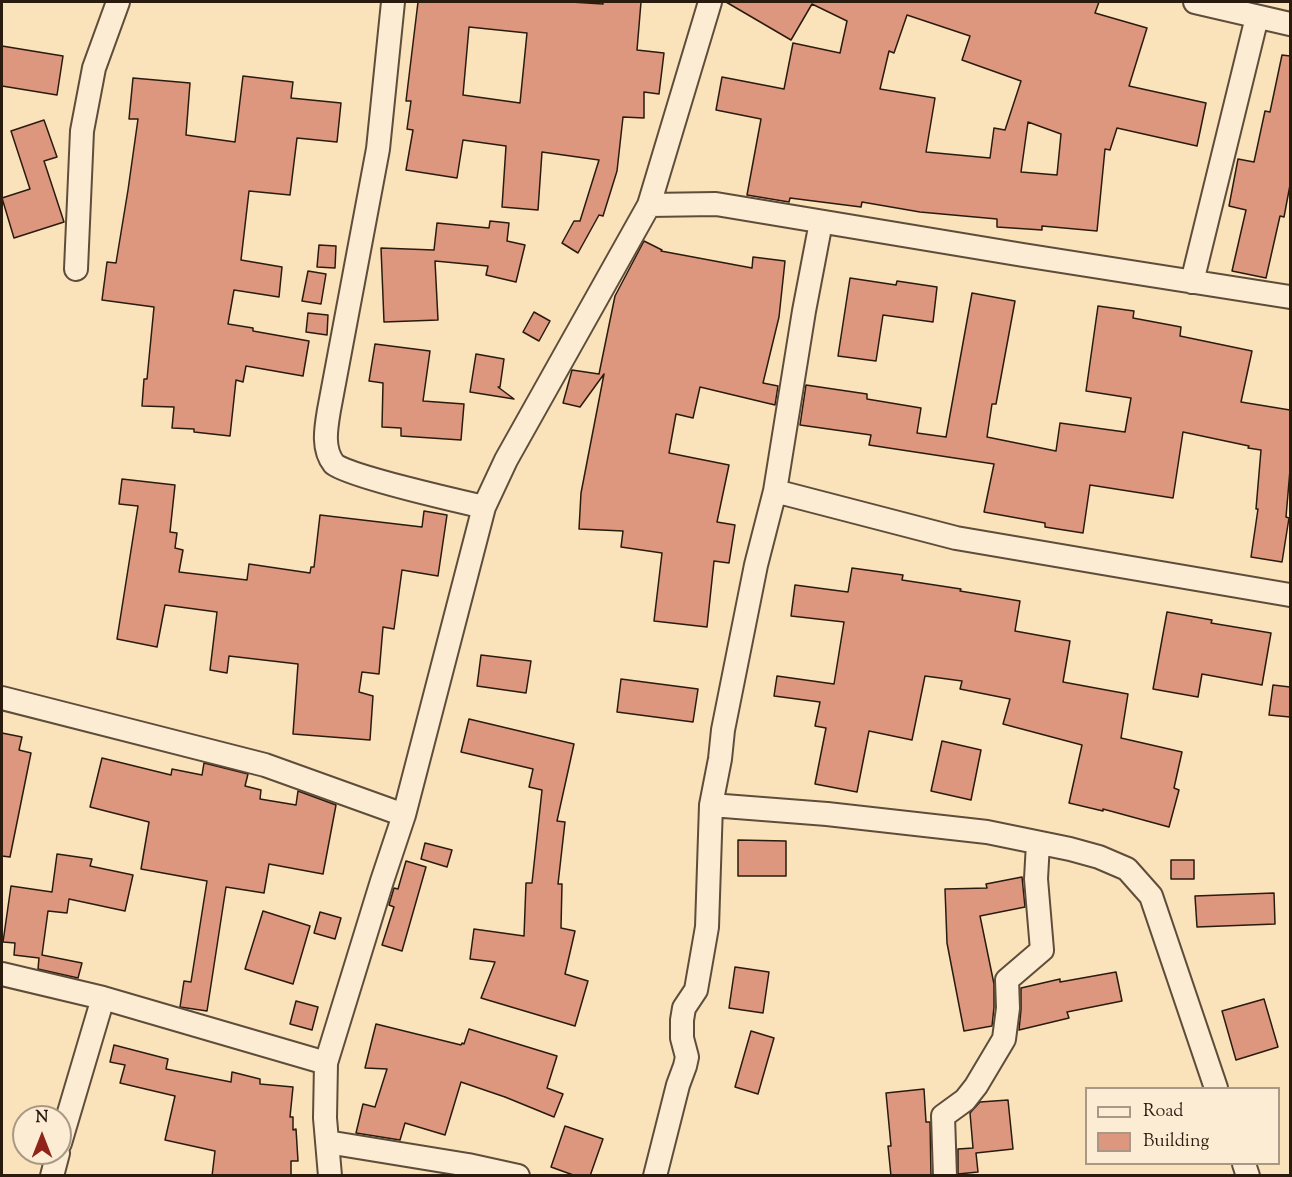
<!DOCTYPE html>
<style>
body{margin:0}
#map{position:relative;width:1292px;height:1177px;overflow:hidden;background:#fae2bb;font-family:"Sorts Mill Goudy",serif}
canvas{display:block}
.frame{position:absolute;inset:0;border:3px solid #2a1b0f;pointer-events:none}
.legend{position:absolute;left:1085px;top:1087px;width:195px;height:78px;box-sizing:border-box;background:#fcecd3;border:2px solid #a89885;margin:0;padding:8px 10px;list-style:none;font-size:18px;color:#2a1b0f}
.legend li{display:flex;align-items:center;gap:12px;height:30px}
.legend b{width:30px;border:2px solid #a89885}
.north{position:absolute;left:12px;top:1105px;width:60px;height:60px;box-sizing:border-box;background:#fcecd3;border:2px solid #a89885;border-radius:50%;rotate:0deg;font-size:16px;font-weight:700;line-height:24px;text-align:center;color:#2a1b0f}
.north::after{content:'';display:block;margin:auto;width:21px;height:27px;background:#8f2418;clip-path:polygon(50% 0,100% 100%,50% 72%,0 100%)}
</style>
<div id="map">
<canvas width="1292" height="1177"></canvas>
<div class="frame"></div>
<ul class="legend">
<li><b style="height:8px;background:#fcecd3"></b>Road</li>
<li><b style="height:16px;background:#dd977e"></b>Building</li>
</ul>
<div class="north">N</div>
</div>
<script>
const g = document.querySelector('canvas').getContext('2d');
g.lineJoin = 'round';
function paint(path, color) {
  g.fillStyle = color;
  g.fill(path, 'evenodd');
}
function strokePath(path, color, width, dash) {
  g.strokeStyle = color;
  g.lineWidth = width;
  g.lineCap = dash ? 'butt' : 'round';
  g.setLineDash(dash || []);
  g.stroke(path);
}
const building = new Path2D(`
 M418,2H571L603,4V2H641L637,50L664,53L659,94L644,92V118L623,117L617,171L603,216L599,215L578,253L562,243L574,221H580L599,160L542,152L538,210L502,207L506,146L463,140L457,178L406,170L413,130L407,129L411,101H406ZM469,27L527,33L520,103L463,95Z
 M726,2H1099L1095,13L1147,28L1129,86L1206,103L1197,146L1117,128L1110,150L1105,149L1097,231L1042,226V230L997,227V219L920,212L862,202L861,207L790,198L789,202L747,195L761,119L716,110L722,77L784,89L793,43L840,53L847,21L812,4L791,40ZM907,15L970,36L962,60L1021,81L1005,130L994,128L990,158L926,152L935,98L880,89L889,51L894,53ZM1028,122L1061,134L1057,175L1021,172Z
 M2,46L63,56L57,95L2,86Z
 M1282,55L1290,56V185L1284,217L1280,216L1266,278L1232,271L1246,210L1229,206L1238,159L1254,162L1265,111L1270,112Z
 M243,76L293,82L291,98L341,103L337,142L297,138L290,195L249,191L241,260L282,267L279,297L234,290L228,324L253,328V331L309,341L303,376L246,366L243,382L236,380L230,436L194,432V429L172,428L174,407L142,406L144,379H147L154,307L102,300L107,262L116,263L128,190L138,119H129L133,78L190,83L186,135L235,142Z
 M44,120L57,157L44,161L64,222L14,238L2,198L30,189L11,131Z
 M490,221L509,223L507,241L525,245L516,282L486,275L488,266L435,261L438,320L384,322L381,248L434,250L437,223L489,228Z
 M644,241L662,250L661,251L752,268L753,257L785,261L779,317L763,383L778,386L775,405L700,387L693,418L676,414L669,453L729,465L717,522L735,525L729,563L714,561L707,627L654,621L662,553L621,547L623,531L579,529L581,493L604,374L580,407L563,403L572,370L599,374L615,296Z
 M319,245L336,246L335,268L317,267Z
 M308,271L326,274L321,304L302,301Z
 M850,278L896,285L897,281L937,287L933,322L883,315L876,361L838,356Z
 M972,293L1015,301L996,404H992L987,437L1056,451L1060,423L1125,432L1131,398L1086,391L1098,306L1134,311L1133,318L1181,327L1180,336L1252,351L1241,402L1290,410V470L1286,517L1289,518L1282,562L1251,557L1258,509H1256L1261,450L1248,448L1249,446L1183,432L1173,498L1090,485L1083,533L1045,527V523L984,512L994,464L869,445L871,435L800,425L806,385L867,394V399L921,408L917,433L946,437Z
 M534,312L550,321L539,341L523,332Z
 M308,313L328,315L327,335L306,332Z
 M375,344L430,351L423,401L464,404L461,440L401,436V428L382,427L383,383L369,381Z
 M476,354L504,359L500,387H498L514,399L470,392Z
 M122,479L175,485L170,532L177,533L175,548L183,550L179,572L247,580L249,564L310,573L311,567H314L320,515L422,527L424,511L447,515L438,576L402,570L394,629L383,627L379,674L362,672L359,692L373,696L370,740L293,734L298,664L229,656L227,673L210,670L217,612L165,605L157,647L117,639L138,506L119,504Z
 M852,568L903,575L902,580L961,589L960,591L1020,601L1015,631L1070,641L1063,682L1128,694L1121,738L1182,752L1174,788L1179,790L1169,827L1103,809V811L1069,803L1082,745L1003,724L1010,699L960,689L962,681L925,676L912,740L869,731L857,792L815,784L826,728L815,726L820,702L774,696L777,676L834,684L844,622L791,616L795,585L848,592Z
 M1167,612L1212,620L1211,623L1271,633L1262,685L1202,674L1198,697L1153,689Z
 M481,655L531,661L526,693L477,686Z
 M621,679L698,689L693,722L617,712Z
 M1273,685L1290,687V717L1269,715Z
 M469,719L574,744L557,821L565,822L558,884H562L561,928L575,931L565,974L588,981L575,1026L481,998L495,962L470,959L474,929L524,936L526,883H532L542,790L529,787L533,769L461,752Z
 M2,733L22,737L19,750L31,753L10,857L2,856Z
 M942,741L981,750L971,800L931,791Z
 M102,758L171,775L172,769L202,775L204,763L248,774L245,786L261,790L260,799L296,805L298,791L336,805L323,874L269,864L264,893L226,887L207,1011L180,1007L184,981L191,982L207,881L141,869L149,822L90,807Z
 M738,840L786,841V876H738Z
 M425,843L452,850L447,867L421,859Z
 M57,854L92,859L90,866L133,875L125,911L69,899L67,913L48,911L42,955L82,963L78,978L38,969L39,958L14,955L15,943L3,942L11,886L52,892Z
 M1171,860H1194V879H1171Z
 M406,861L426,867L402,951L382,945L394,907L389,905L394,888L398,889Z
 M1022,877L1025,907L980,916L994,984V1007L992,1026L964,1031L947,943L945,889L987,888L986,884Z
 M1274,893L1275,924L1197,927L1195,896Z
 M263,911L310,926L293,984L245,969Z
 M320,912L341,918L335,939L314,933Z
 M735,967L769,972L763,1013L729,1008Z
 M1116,972L1122,1001L1067,1012L1069,1018L1019,1030L1021,1010V988L1060,979V982Z
 M1264,999L1278,1047L1236,1060L1222,1011Z
 M296,1001L318,1007L312,1030L290,1024Z
 M376,1024L461,1045L462,1043L464,1044L469,1029L557,1056L547,1088L563,1094L554,1117L505,1097L461,1082L445,1135L405,1123L400,1140L356,1133L363,1104L375,1107L387,1069L365,1068Z
 M751,1031L774,1038L758,1094L735,1087Z
 M114,1045L168,1059L166,1069L231,1082L232,1072L260,1079V1084L293,1087L290,1117H293V1130L296,1129L298,1161H291V1176H212L215,1151L165,1140L175,1096L120,1083L125,1065L110,1062Z
 M924,1089L926,1122H930L931,1176H891L888,1146H891L886,1093Z
 M1008,1100L1013,1149L976,1153L978,1172L958,1174V1149L973,1148L970,1113L980,1102Z
 M565,1126L603,1139L590,1176H576L551,1167Z`);
const minor = new Path2D(`
 M393,2L378,149L329,410C326,428 322,449 334,464C343,475 462,502 484,507
 M1195,2L1290,24
 M649,205L716,204L1023,255L1290,297
 M76,269L82,131L94,68L118,2
 M1192,282L1257,17
 M775,491L956,538L1290,595
 M2,698L265,765L404,815
 M711,805L827,814L987,832L1070,849L1099,857L1127,869L1151,896L1216,1088
 M2,974L103,998L326,1063
 M327,1142L468,1165L518,1176
 M60,1143L103,998
 M1244,1164L1248,1176
 M52,1176L58,1153
 M330,1176L325,1118L326,1063L382,881L404,815L484,507L506,460L649,205L710,2
 M655,1176L678,1085L685,1066L687,1057L682,1038V1020L684,1008L696,990L707,927L711,805L720,759L723,730L756,565L775,491L804,311L821,222
 M945,1176L943,1116L965,1100L976,1086L1004,1039L1008,1008L1007,980L1042,950L1036,879L1038,843`);
paint(building, '#dd977e');
strokePath(building, '#2a1b0f', 1.5);
strokePath(minor, '#5e4d3a', 26);
strokePath(minor, '#fcecd3', 22);
</script>
